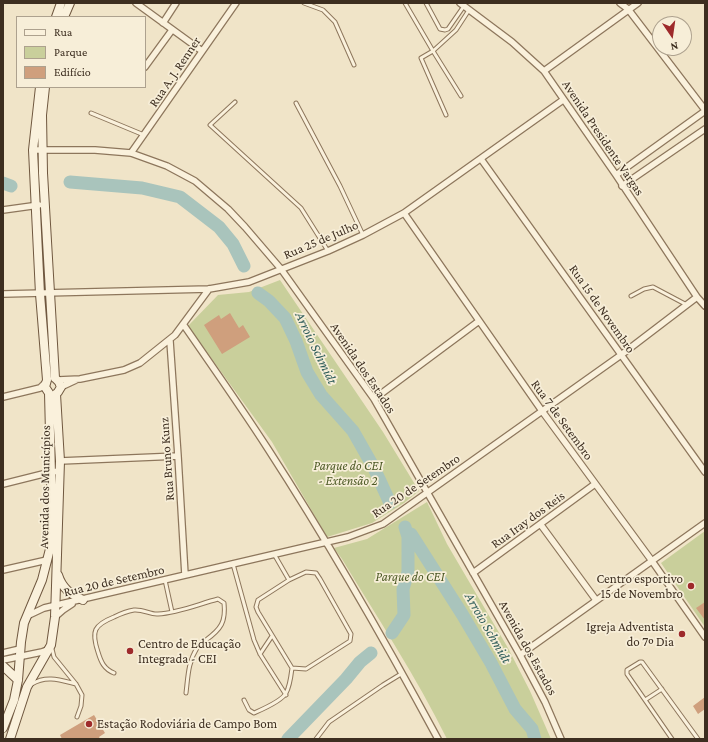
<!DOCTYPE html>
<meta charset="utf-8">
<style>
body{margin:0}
#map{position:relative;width:708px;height:742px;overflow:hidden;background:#f0e4c8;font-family:"Crimson Pro",serif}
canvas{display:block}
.frame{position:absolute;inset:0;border:4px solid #3d2e20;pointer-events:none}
.legend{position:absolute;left:16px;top:16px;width:130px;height:72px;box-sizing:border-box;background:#f7eed8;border:1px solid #ada18e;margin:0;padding:5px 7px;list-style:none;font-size:12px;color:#3d2e20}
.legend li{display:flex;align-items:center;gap:8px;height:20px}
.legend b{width:20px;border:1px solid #ada18e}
.north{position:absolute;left:652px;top:16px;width:40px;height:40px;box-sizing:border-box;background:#f7eed8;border:1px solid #ada18e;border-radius:50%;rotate:167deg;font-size:11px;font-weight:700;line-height:16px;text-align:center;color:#3d2e20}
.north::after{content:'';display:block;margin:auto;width:14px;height:18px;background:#9e2a2b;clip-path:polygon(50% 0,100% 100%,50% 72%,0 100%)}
</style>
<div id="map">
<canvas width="708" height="742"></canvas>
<div class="frame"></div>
<ul class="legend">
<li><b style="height:5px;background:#faf1dc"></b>Rua</li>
<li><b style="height:11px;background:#c9cf9b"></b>Parque</li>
<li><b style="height:11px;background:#cf9f7d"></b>Edifício</li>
</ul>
<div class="north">N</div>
</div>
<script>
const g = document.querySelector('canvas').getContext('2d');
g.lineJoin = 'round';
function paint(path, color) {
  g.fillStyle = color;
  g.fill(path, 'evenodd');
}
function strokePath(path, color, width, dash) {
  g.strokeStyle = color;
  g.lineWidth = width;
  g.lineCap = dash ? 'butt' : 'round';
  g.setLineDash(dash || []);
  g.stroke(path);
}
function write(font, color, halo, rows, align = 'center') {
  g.font = font + ' "Crimson Pro",serif';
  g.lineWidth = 3.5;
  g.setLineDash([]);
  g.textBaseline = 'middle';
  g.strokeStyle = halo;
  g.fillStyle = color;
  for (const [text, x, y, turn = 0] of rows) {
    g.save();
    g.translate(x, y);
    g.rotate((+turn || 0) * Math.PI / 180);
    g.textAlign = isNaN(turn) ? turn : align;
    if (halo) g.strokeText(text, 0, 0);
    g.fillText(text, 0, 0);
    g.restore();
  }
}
const green = new Path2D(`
 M280,280L383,432L419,491L404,503L372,523L327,537L272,442L188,326L218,295L249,292Z
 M427,502L447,544L508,648L530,691L551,739H447C417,678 377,617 342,559L334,548L367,539Z
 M705,531V627L661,563Z`);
const river = new Path2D(`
 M70,182L142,188L180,197L219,227L233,244L244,266
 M3,183L11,186
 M258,293L269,301L285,318L296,341L307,372L321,395L353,431L374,468L390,503
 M411,534L462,614L491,663L515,709L532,729L535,739
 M392,633L404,615L403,589L408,572V537L405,527
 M288,739L346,679L360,662L371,653`);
const building = new Path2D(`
 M230,313L239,328L243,325L250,337L222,354L204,325L219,315L221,319Z
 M705,602V620L696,608Z
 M705,697V709L698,714L693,706Z
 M94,715L105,733L99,737L100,739H62L60,735Z`);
const service = new Path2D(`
 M304,3L323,10L335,22L354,65
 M405,3L433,51L456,30L469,10
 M426,3L440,29L445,30L448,29L464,6
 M235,102L210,125L301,208L328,251
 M296,103L340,186L363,235
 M91,113L144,135
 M446,115L421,58L433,51L461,96
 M631,296L644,289L653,287L687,305
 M274,554L289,580
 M233,564L254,640L260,654L286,695
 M306,572L316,573L320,579L351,634L350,641L306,669L292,668L258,612L256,607L258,600L289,580Z
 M165,580L172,612
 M52,649L54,657L76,684L82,695L81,706L77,717
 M260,654L272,636
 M114,673C104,669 101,662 98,652C91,631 94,625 114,617C120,614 128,611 134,610C143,609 151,615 158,614C178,613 199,604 218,599L224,603C226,622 221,629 206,640C203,642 199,644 197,648C188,662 188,677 186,693
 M32,684C46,675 60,680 76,684
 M244,700L249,710L254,713C263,709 282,701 286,693C290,686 291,676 292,668
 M645,700L662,689
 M316,739L329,722L383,685L401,674
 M672,739L627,674V670L640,662H642L698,739`);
const minor = new Path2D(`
 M136,3L202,51
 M460,3L512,42L544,71L616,175L697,297L705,306
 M620,3L628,9L705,110
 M163,23L176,3
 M145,67L172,30
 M544,71L638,3
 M33,150H95L131,153L167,166L195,181L228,209L245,227L281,269L374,399L520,655L545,702L561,739
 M131,153L236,3
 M481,159L705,472
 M616,175L705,111
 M622,186L705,129
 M3,210L39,205
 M404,213L542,411L652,561L705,637
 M3,294L209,289L249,282L328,251L363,235L404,213L563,100
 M183,324C212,366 241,407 268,449C329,543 385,641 438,739
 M170,341L178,456L185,575
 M58,380L80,379L124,370L140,363L175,335L209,289
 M61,387L76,380
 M3,397L40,388L45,383
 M374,399L479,321
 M60,461L178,456
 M3,484L51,472L60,471
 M541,525L596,600
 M3,570L47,560
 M473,573L595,484
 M27,616L44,608L348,537L383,524L621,355L697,297
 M55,617L63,610L72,604
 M3,653L20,649
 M520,655L705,523
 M3,660L42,652L47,650`);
const secondary = new Path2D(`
 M56,17L61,3
 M64,17L70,3
 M45,87L42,115L43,173L55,378
 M55,378L59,382L61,387L58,392L56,394
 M58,575C62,588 70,594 83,600
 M3,666L18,680
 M3,728L14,700L18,680L21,642L24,623L42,580L51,545L52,515L49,393L45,387L47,380L40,294L33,150L40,87
 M10,739L27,687L51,645L55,617L60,461L56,394`);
const markers = [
 [691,586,4,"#9e2a2b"],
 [682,634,4,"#9e2a2b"],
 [130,651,4,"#9e2a2b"],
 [89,724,4,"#9e2a2b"]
];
const streetNames = [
 ["Rua A. J. Renner",175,72,-56],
 ["Avenida Presidente Vargas",603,138,56],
 ["Rua 25 de Julho",321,240,-23],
 ["Rua 15 de Novembro",602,309,55],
 ["Avenida dos Estados",363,368,56],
 ["Rua 7 de Setembro",562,420,54],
 ["Rua Bruno Kunz",167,459,-94],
 ["Rua 20 de Setembro",416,486,-34],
 ["Avenida dos Municípios",45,487,-89],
 ["Rua Iray dos Reis",528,520,-36],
 ["Rua 20 de Setembro",114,581,-13],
 ["Avenida dos Estados",528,648,61]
];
const parkNames = [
 ["Parque do CEI",348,466],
 ["- Extensão 2",348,481],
 ["Parque do CEI",410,577]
];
const poiNames = [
 ["Centro esportivo",683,579],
 ["15 de Novembro",683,594],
 ["Igreja Adventista",674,627],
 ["do 7º Dia",674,642],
 ["Centro de Educação",138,644,"left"],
 ["Integrada - CEI",138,659,"left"],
 ["Estação Rodoviária de Campo Bom",97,724,"left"]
];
const waterNames = [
 ["Arroio Schmidt",316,348,64],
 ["Arroio Schmidt",488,628,60]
];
paint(green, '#c9cf9b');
strokePath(river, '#a9c4bc', 13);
paint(building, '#cf9f7d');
strokePath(service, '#8d765c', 5);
strokePath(minor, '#8d765c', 8);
strokePath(secondary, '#6f573f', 10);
strokePath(service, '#faf1dc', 3);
strokePath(minor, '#faf1dc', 5.5);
strokePath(secondary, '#faf1dc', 8);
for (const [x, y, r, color] of markers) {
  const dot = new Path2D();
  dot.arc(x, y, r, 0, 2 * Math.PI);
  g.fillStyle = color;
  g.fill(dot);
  strokePath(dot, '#f7eed8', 1.5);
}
write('13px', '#3d2e20', '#f7eed8', streetNames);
write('italic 13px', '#4d5a26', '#f7eed8', parkNames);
write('13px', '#3d2e20', '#f7eed8', poiNames, 'right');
write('italic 14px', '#2f5d5a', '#f7eed8', waterNames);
</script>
